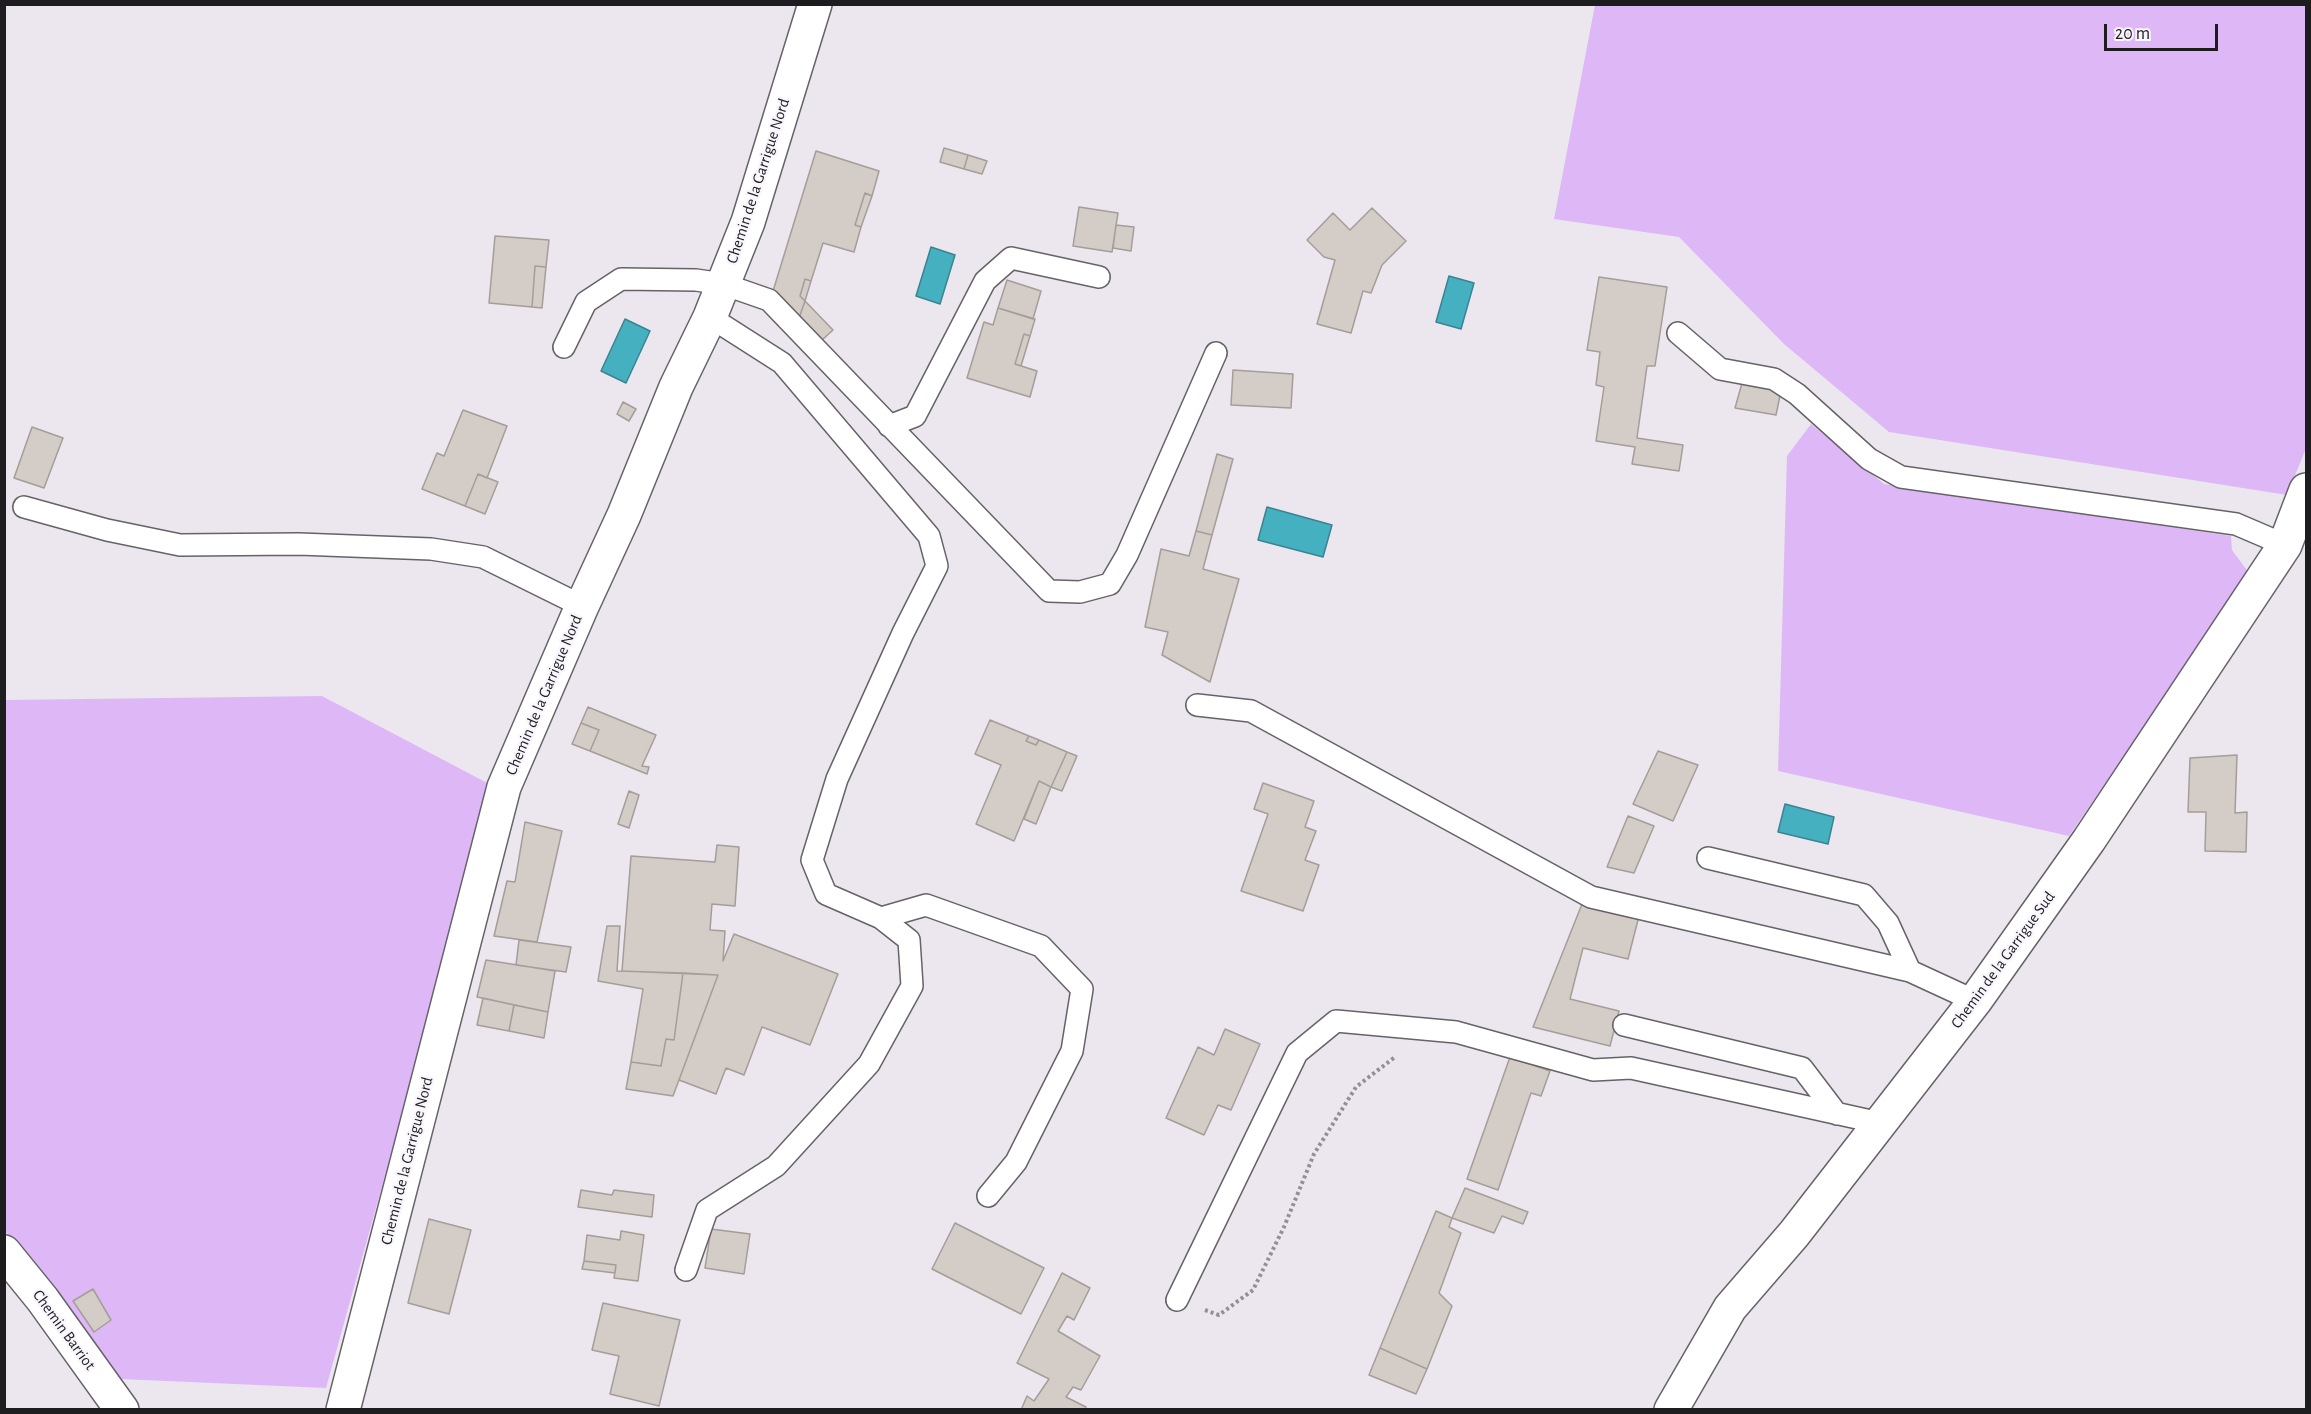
<!DOCTYPE html>
<style>
body{margin:0}
#map{position:relative;width:2311px;height:1414px;overflow:hidden;background:#ece7ef;font-family:"Alegreya Sans",sans-serif}
canvas{display:block}
.frame{position:absolute;inset:0;border:6px solid #1d1c1f;pointer-events:none}
.scale{position:absolute;left:2104px;top:24px;width:114px;height:27px;box-sizing:border-box;border:3px solid #1d1c1f;border-top:0;padding-left:8px;font-size:18px;line-height:21px;white-space:nowrap;color:#1d1c1f;-webkit-text-stroke:4px #f9f5fc;paint-order:stroke}
</style>
<div id="map">
<canvas width="2311" height="1414"></canvas>
<div class="frame"></div>
<div class="scale">20 m</div>
</div>
<script>
const g = document.querySelector('canvas').getContext('2d');
g.lineJoin = 'round';
function paint(path, color) {
  g.fillStyle = color;
  g.fill(path, 'evenodd');
}
function strokePath(path, color, width, dash) {
  g.strokeStyle = color;
  g.lineWidth = width;
  g.lineCap = dash ? 'butt' : 'round';
  g.setLineDash(dash || []);
  g.stroke(path);
}
function write(font, color, halo, rows, align = 'center') {
  g.font = font + ' "Alegreya Sans",sans-serif';
  g.lineWidth = 4.5;
  g.setLineDash([]);
  g.textBaseline = 'middle';
  g.strokeStyle = halo;
  g.fillStyle = color;
  for (const [text, x, y, turn = 0] of rows) {
    g.save();
    g.translate(x, y);
    g.rotate((+turn || 0) * Math.PI / 180);
    g.textAlign = isNaN(turn) ? turn : align;
    if (halo) g.strokeText(text, 0, 0);
    g.fillText(text, 0, 0);
    g.restore();
  }
}
const green = new Path2D(`
 M1595,5H2306V437L2305,451L2287,495L1889,432L1784,344L1679,237L1554,219Z
 M1811,424L1884,484L2231,536L2232,550L2249,573L2069,836L1778,771L1787,456Z
 M322,696L493,786L326,1388L120,1379L5,1231V700Z`);
const water = new Path2D(`
 M931,247L955,255L940,304L916,296Z
 M1449,276L1474,283L1461,329L1436,322Z
 M625,319L650,331L626,383L601,371Z
 M1267,507L1332,525L1323,557L1258,540Z
 M1785,804L1834,817L1828,844L1778,832Z`);
const building = new Path2D(`
 M944,148L968,155L964,169L940,162Z
 M816,151L879,171L872,196L865,193L855,225L861,227L854,252L823,243L811,281L805,279L800,296L805,301L799,318L773,291Z
 M968,155L987,161L982,174L964,169Z
 M865,193L872,196L861,227L855,225Z
 M1079,207L1118,213L1112,252L1073,246Z
 M1372,208L1406,241L1382,265L1371,293L1363,291L1351,333L1317,324L1335,260L1324,257L1307,240L1333,213L1350,230Z
 M1116,225L1134,227L1131,251L1113,248Z
 M495,236L549,240L546,267L535,266L532,307L489,303Z
 M535,266L546,267L542,308L532,307Z
 M1599,277L1667,287L1655,366H1647L1637,438L1683,445L1679,471L1632,464L1635,447L1596,441L1604,387L1596,385L1600,352L1587,350Z
 M805,279L811,281L805,301L800,296Z
 M1007,280L1041,291L1033,319L998,308Z
 M805,301L833,330L821,341L799,318Z
 M998,308L1035,319L1030,336L1024,334L1015,364L1037,371L1030,397L967,378L984,322L993,325Z
 M1024,334L1030,336L1021,366L1015,364Z
 M1233,370L1293,374L1291,408L1231,405Z
 M1742,383L1781,391L1776,415L1735,408Z
 M623,402L636,409L629,421L617,414Z
 M463,410L507,426L487,478L478,474L465,506L422,489L437,453L444,456Z
 M32,427L63,438L44,488L14,478Z
 M1217,454L1233,459L1212,535L1196,531Z
 M478,474L498,482L485,514L465,506Z
 M1196,531L1212,535L1203,569L1239,579L1210,682L1162,655L1168,632L1145,627L1161,549L1189,556Z
 M588,707L656,735L642,766L649,767L647,774L590,751L599,730L581,723Z
 M990,720L1029,736L1026,741L1036,745L1039,740L1067,752L1051,787L1039,781L1014,841L976,824L1001,765L975,754Z
 M581,723L599,730L590,751L572,744Z
 M1029,736L1039,740L1036,745L1026,741Z
 M1658,751L1698,765L1673,821L1633,804Z
 M1067,752L1077,756L1062,791L1051,787Z
 M2237,755L2235,813L2247,812L2246,852L2205,851L2206,812H2188L2190,758Z
 M1039,781L1051,787L1036,824L1024,819Z
 M1263,783L1314,801L1305,827L1316,831L1305,860L1319,865L1303,911L1241,891L1268,814L1254,809Z
 M629,791L639,795L629,828L618,824Z
 M1628,816L1654,826L1634,873L1607,867Z
 M525,822L562,831L537,942L494,936L507,881L515,882Z
 M717,845L739,847L735,906L712,904L710,930L725,931L723,961L734,934L838,974L810,1045L762,1027L744,1075L726,1068L716,1094L679,1080L718,975L622,971L631,856L715,862Z
 M1582,904L1639,916L1628,959L1583,948L1570,999L1619,1011L1610,1046L1533,1027Z
 M607,926H620L617,971L683,973L674,1040L666,1039L661,1066L631,1062L643,989L598,981Z
 M519,940L571,947L566,972L516,965Z
 M486,960L555,971L548,1012L477,997Z
 M683,973L718,975L673,1096L626,1089L631,1062L661,1066L666,1039L674,1040Z
 M483,998L514,1005L509,1031L477,1025Z
 M514,1005L548,1012L544,1038L509,1031Z
 M1225,1029L1260,1044L1231,1110L1218,1105L1204,1135L1166,1118L1198,1047L1214,1055Z
 M1510,1057L1550,1071L1541,1096L1531,1093L1498,1190L1467,1179Z
 M1465,1188L1528,1212L1523,1224L1502,1216L1494,1233L1452,1218Z
 M581,1190L612,1195L614,1190L654,1195L652,1217L578,1207Z
 M1436,1211L1452,1218L1449,1227L1461,1233L1439,1293L1452,1306L1427,1369L1380,1348Z
 M429,1219L471,1230L449,1314L408,1303Z
 M955,1223L1044,1268L1021,1314L932,1269Z
 M711,1229L750,1234L744,1274L705,1268Z
 M621,1231L644,1235L638,1281L614,1278L616,1265L584,1261L587,1235L620,1240Z
 M584,1261L616,1265L615,1273L582,1269Z
 M1062,1273L1090,1288L1074,1320L1067,1316L1058,1331L1100,1356L1081,1390L1073,1387L1066,1397L1086,1407L1085,1410H1021L1027,1396L1034,1401L1049,1379L1017,1363Z
 M93,1289L111,1320L94,1332L73,1301Z
 M603,1303L680,1320L659,1406L610,1394L619,1356L592,1350Z
 M1380,1348L1427,1369L1416,1394L1369,1375Z`);
const path = new Path2D(`
 M1205,1310L1219,1315L1253,1290L1284,1227L1314,1154L1356,1087L1395,1057`);
const lane = new Path2D(`
 M1678,333L1720,369L1774,379L1797,394L1869,459L1901,477L2236,524L2285,545
 M564,347L586,302L621,279L696,280L723,284L769,300L1049,591L1080,592L1110,584L1127,555L1216,353
 M889,426L915,416L985,281L1011,258L1099,277
 M24,507L107,530L180,545L299,544L431,549L483,557L582,606
 M1197,705L1251,711L1591,897L1910,971L1975,1001
 M1708,858L1864,895L1888,923L1910,971
 M881,918L926,905L1041,946L1082,989L1072,1051L1016,1162L988,1196
 M1624,1025L1802,1068L1837,1114
 M686,1270L707,1210L776,1166L869,1064L912,986L909,940L881,918L826,894L812,860L837,779L903,633L937,566L929,536L782,363L710,317
 M1177,1300L1297,1053L1336,1021L1456,1032L1593,1070L1631,1068L1880,1123`);
const street = new Path2D(`
 M4,1252L43,1300L122,1410
 M343,1410L504,787L582,606L624,515L676,387L710,317L748,222L815,4
 M1671,1410L1730,1308L1794,1234L1975,1001L2089,840L2285,545L2306,490`);
const streetNames = [
 ["Chemin de la Garrigue Nord",758,181,-72],
 ["Chemin de la Garrigue Nord",544,695,-67],
 ["Chemin de la Garrigue Sud",2003,960,-54],
 ["Chemin de la Garrigue Nord",407,1161,-76],
 ["Chemin Barriot",64,1330,54]
];
paint(green, '#deb8f6');
paint(water, '#45b0c0');
strokePath(water, '#398490', 1.5);
paint(building, '#d3ccc7');
strokePath(building, '#a49d98', 1.5);
strokePath(lane, '#656268', 24);
strokePath(street, '#656268', 36);
strokePath(path, '#938f95', 4, [3, 3]);
strokePath(lane, '#fff', 21);
strokePath(street, '#fff', 33);
write('16px', '#1d1c1f', '#f9f5fc', streetNames);
</script>
